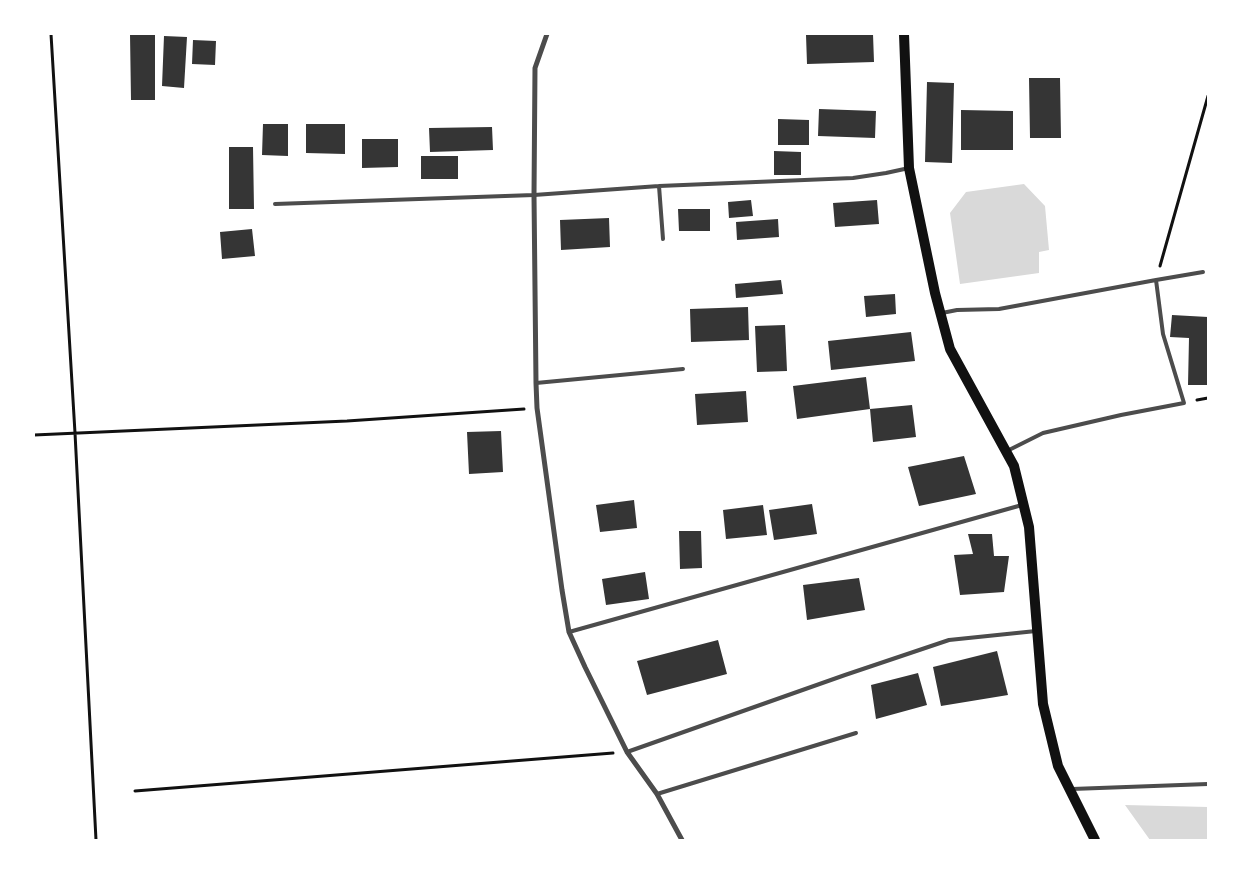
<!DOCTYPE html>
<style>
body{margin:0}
#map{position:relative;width:1242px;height:874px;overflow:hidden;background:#fff;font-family:Merriweather,serif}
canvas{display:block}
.frame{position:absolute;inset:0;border:35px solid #fff;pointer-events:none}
</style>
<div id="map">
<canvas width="1242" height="874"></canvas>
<div class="frame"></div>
</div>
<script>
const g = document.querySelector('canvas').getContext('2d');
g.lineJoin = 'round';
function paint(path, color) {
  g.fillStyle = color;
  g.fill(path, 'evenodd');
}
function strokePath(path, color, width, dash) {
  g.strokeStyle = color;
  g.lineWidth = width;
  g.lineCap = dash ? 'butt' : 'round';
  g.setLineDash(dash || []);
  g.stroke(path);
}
const water = new Path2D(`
 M1024,184L1045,206L1049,250L1039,252V273L960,284L950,213L966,192Z
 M1125,805L1208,807V840H1150Z`);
const building = new Path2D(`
 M130,34H155V100H131Z
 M839,34H873L874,62L807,64L806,35Z
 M164,36L187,37L184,88L162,86Z
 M193,40L216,41L215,65L192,64Z
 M1029,78H1060L1061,138H1030Z
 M927,82L954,83L952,163L925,162Z
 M819,109L876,111L875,138L818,136Z
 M961,110L1013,111V150H961Z
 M778,119L809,120V145H778Z
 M263,124H288V156L262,155Z
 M306,124H345V154L306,153Z
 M492,127L493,150L430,152L429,128Z
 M362,139H398V167L362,168Z
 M229,147H253L254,209H229Z
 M774,151L801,152V175H774Z
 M421,156H458V179H421Z
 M751,200L753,216L729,218L728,202Z
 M877,200L879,224L835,227L833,203Z
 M678,209H710V231H679Z
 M609,218L610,247L561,250L560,220Z
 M778,219L779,237L737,240L736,222Z
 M252,229L255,256L222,259L220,232Z
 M781,280L783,294L736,298L735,284Z
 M895,294L896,314L866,317L864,296Z
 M748,307L749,340L691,342L690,309Z
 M1172,315L1208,317V385H1188L1189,338L1170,337Z
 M785,325L787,371L757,372L755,326Z
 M911,332L915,361L831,370L828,341Z
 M866,377L870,409L797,419L793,386Z
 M746,391L748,422L697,425L695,394Z
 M912,405L916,437L873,442L870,409Z
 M501,431L503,472L469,474L467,432Z
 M964,456L976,494L919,506L908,467Z
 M634,500L637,528L600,532L596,505Z
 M812,504L817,534L774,540L769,510Z
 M763,505L767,535L726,539L723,510Z
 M679,531H701L702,568L680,569Z
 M968,534H992L994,556H1009L1004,592L960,595L954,555L973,554Z
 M645,572L649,599L606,605L602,579Z
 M859,578L865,610L807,620L803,585Z
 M718,640L727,674L647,695L637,661Z
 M997,651L1008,695L941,706L933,667Z
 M918,673L927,705L876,719L871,685Z`);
const path = new Path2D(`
 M51,34L75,433L96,840
 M1160,266L1208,96
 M1197,400L1208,398
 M34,435L347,421L524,409
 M135,791L613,753`);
const service = new Path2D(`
 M659,186L663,239
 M275,204L534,195L659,186L853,178L886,173L909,168
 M942,313L957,310L999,309L1156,280L1203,272
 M536,383L683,369
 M1007,451L1043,433L1121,415L1184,403L1163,334L1156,280
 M569,632L1022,505
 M627,752L845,675L949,640L1036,631
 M1072,789L1208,784
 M657,794L856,733`);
const minor = new Path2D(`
 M547,34L535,68L534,195L536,383L537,408L562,590L569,632L585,667L627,752L657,794L682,840`);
const secondary = new Path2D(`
 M904,34L909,168L935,293L950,349L1014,466L1029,527L1043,704L1058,766L1095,840`);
paint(water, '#d9d9d9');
paint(building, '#353535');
strokePath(path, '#111', 3);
strokePath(service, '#4c4c4c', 4);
strokePath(minor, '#4c4c4c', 5);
strokePath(secondary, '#111', 10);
</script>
